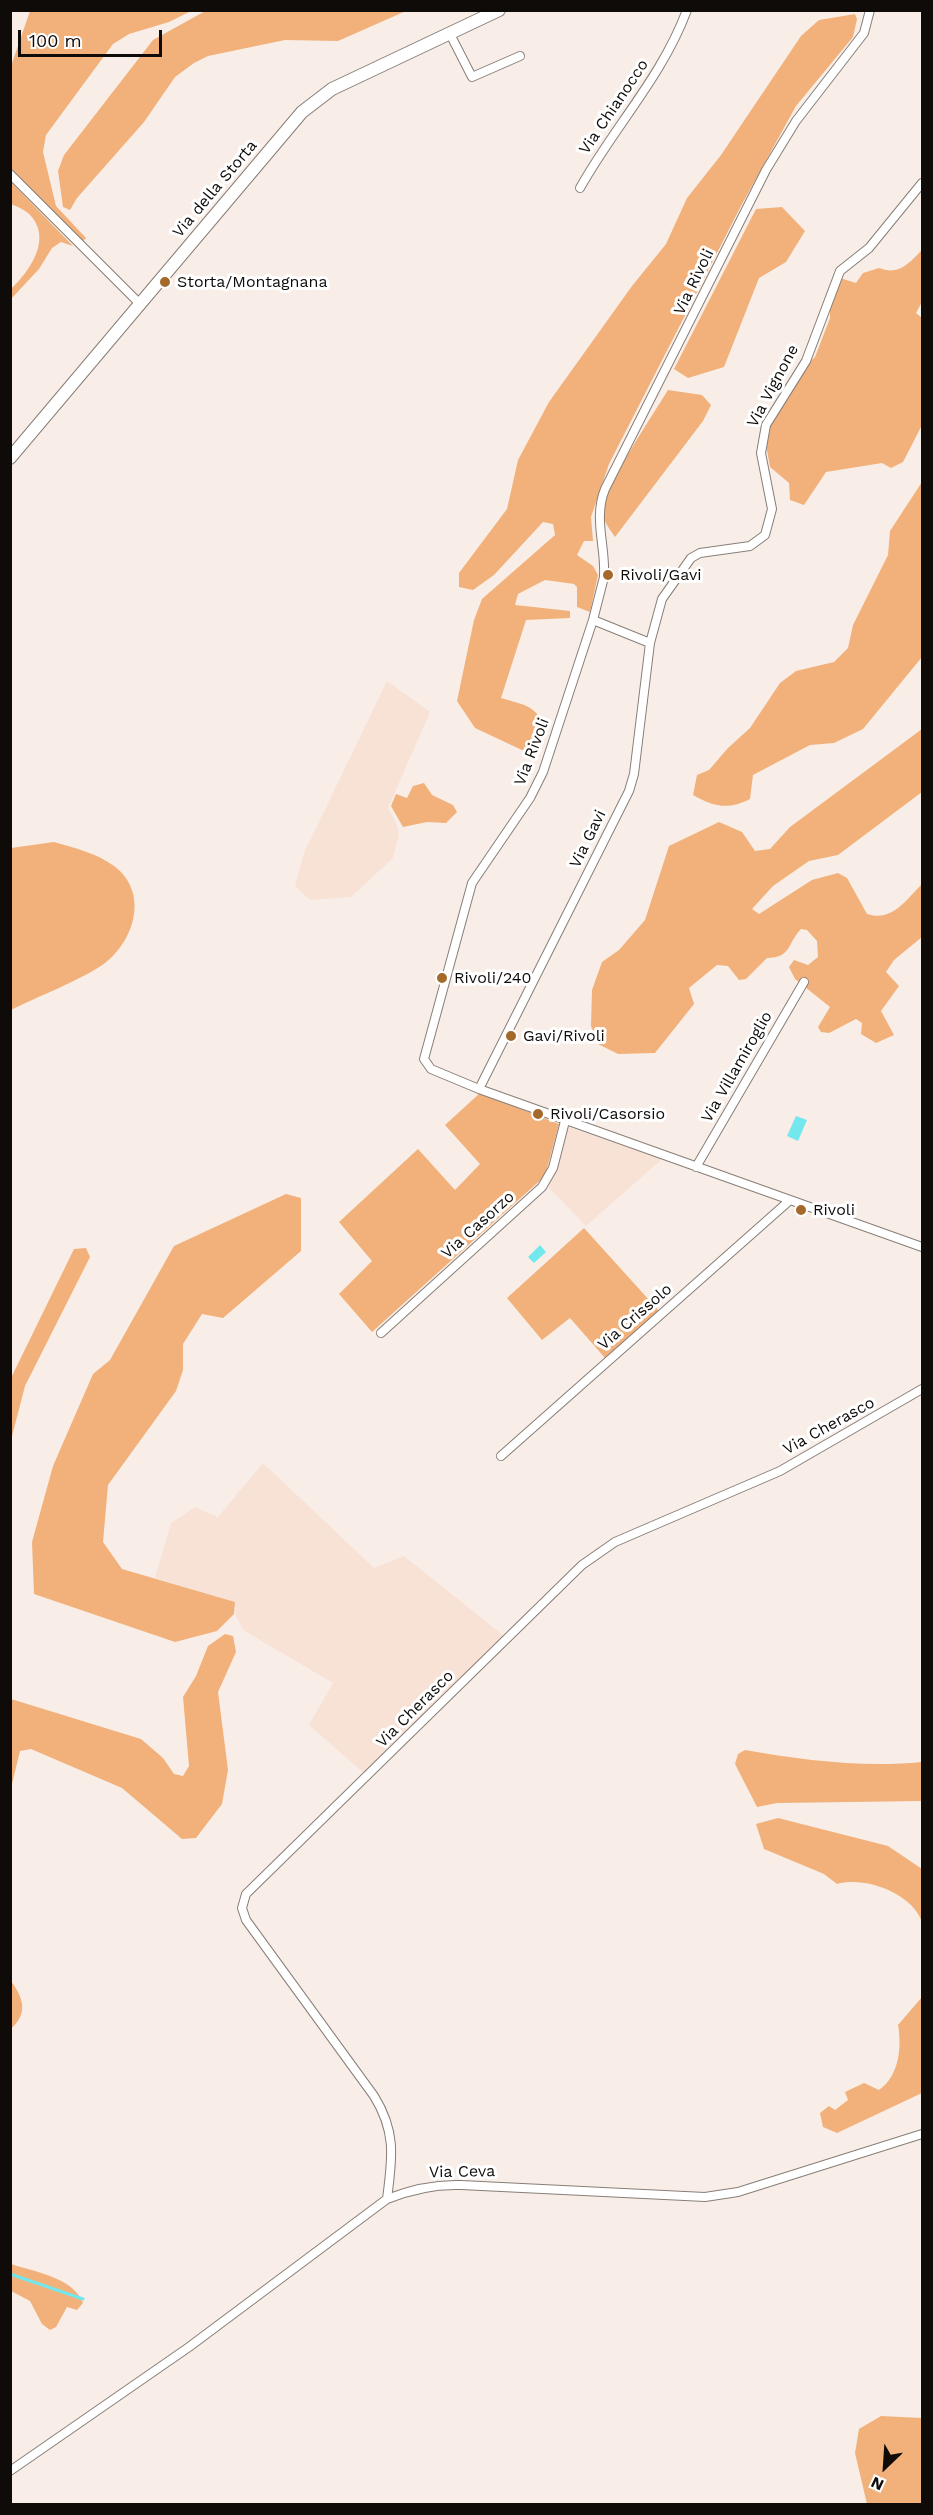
<!DOCTYPE html>
<style>
body{margin:0}
#map{position:relative;width:933px;height:2515px;overflow:hidden;background:#f8eee7;font-family:"Work Sans",sans-serif}
canvas{display:block}
.frame{position:absolute;inset:0;border:12px solid #0e0b09;pointer-events:none}
.north{position:absolute;left:855px;top:2437px;width:60px;height:60px;-webkit-text-stroke:4px #fff;paint-order:stroke;rotate:205deg;font-size:16px;font-weight:700;line-height:24px;text-align:center;color:#0e0b09}
.north::after{content:'';display:block;margin:auto;width:21px;height:27px;background:#0e0b09;clip-path:polygon(50% 0,100% 100%,50% 72%,0 100%)}
.scale{position:absolute;left:18px;top:30px;width:144px;height:27px;box-sizing:border-box;border:3px solid #0e0b09;border-top:0;padding-left:8px;font-size:18px;line-height:21px;white-space:nowrap;color:#0e0b09;-webkit-text-stroke:4px #fff;paint-order:stroke}
</style>
<div id="map">
<canvas width="933" height="2515"></canvas>
<div class="frame"></div>
<div class="north">N</div>
<div class="scale">100 m</div>
</div>
<script>
const g = document.querySelector('canvas').getContext('2d');
g.lineJoin = 'round';
function paint(path, color) {
  g.fillStyle = color;
  g.fill(path, 'evenodd');
}
function strokePath(path, color, width, dash) {
  g.strokeStyle = color;
  g.lineWidth = width;
  g.lineCap = dash ? 'butt' : 'round';
  g.setLineDash(dash || []);
  g.stroke(path);
}
function write(font, color, halo, rows, align = 'center') {
  g.font = font + ' "Work Sans",sans-serif';
  g.lineWidth = 6;
  g.setLineDash([]);
  g.textBaseline = 'middle';
  g.strokeStyle = halo;
  g.fillStyle = color;
  for (const [text, x, y, turn = 0] of rows) {
    g.save();
    g.translate(x, y);
    g.rotate((+turn || 0) * Math.PI / 180);
    g.textAlign = isNaN(turn) ? turn : align;
    if (halo) g.strokeText(text, 0, 0);
    g.fillText(text, 0, 0);
    g.restore();
  }
}
const industrial = new Path2D(`
 M387,681L430,712L388,808L396,822L399,835L393,858L351,897L310,900L295,886L304,853Z
 M568,1127L662,1159L586,1226L549,1188Z
 M263,1463L374,1568L404,1556L504,1636L364,1773L309,1725L333,1683L243,1630L236,1616L235,1602L155,1578L171,1523L195,1507L218,1517Z`);
const green = new Path2D(`
 M207,10L406,11L338,41L285,40L208,56L194,63L175,77L144,122L77,198L70,210L63,207L58,171L64,155L153,40Z
 M30,11H191L169,22L129,34L113,44L46,135L43,152L56,206L86,238L82,242L11,171V66Z
 M855,14L857,19L853,37L796,106L741,206L609,464L591,517L593,541H584L577,555L593,566L598,575L590,612L577,607V587L574,584L545,580L518,594L515,605L570,611V618L526,620L501,698C524,705 537,705 546,730L539,748L524,751L475,728L457,701L474,620L482,599L555,535L553,524L543,522L494,575L473,590L459,587V573L507,509L518,460L549,402L632,286L666,244L687,198L721,155L801,36L819,20Z
 M10,181L73,246L61,242L52,248L39,269L11,299V289C30,271 54,237 28,213C23,209 16,206 11,204Z
 M782,207L805,231L786,262L759,278L724,367L688,378L674,369L756,209Z
 M922,250V302L916,313L922,318V425L903,462L891,468L882,463L826,472L804,505L790,500L789,483L770,467L765,439L769,425L805,366L815,357L830,318V296L840,278L856,283L863,273L879,268C899,276 909,263 922,250Z
 M668,390L702,395L711,405L703,421L615,537C609,528 601,519 603,508C609,479 651,418 668,390Z
 M922,482V657L863,729L834,743L810,745L753,775L750,799C728,810 714,807 693,795L697,775L709,770L728,748L750,728L780,683L796,671L834,662L848,648L853,625L888,555L890,531Z
 M922,729V792L838,855L809,861L773,886L752,909L759,914L812,880L838,873L847,878L867,914C892,922 905,901 922,884V937L894,960L886,972L899,986L881,1011L894,1035L876,1043L861,1034L862,1023L856,1019L829,1033L821,1032L818,1027L830,1007L795,979L789,967L794,960L808,965L818,957L817,941L807,930L801,929C787,944 791,958 767,958L746,979L739,980L728,966L717,965L689,988L694,1004L655,1053L618,1054L598,1044L591,1026L592,990L602,962L619,950L645,920L669,846L719,822L742,832L755,851L770,849L790,827Z
 M424,783L432,795L453,805L457,812L446,823L427,822L403,827L391,806L396,794L407,798L413,786Z
 M54,842C75,848 96,853 114,866C149,892 135,940 105,963C84,979 36,997 11,1010V848Z
 M480,1093L559,1124L545,1176L372,1332L339,1294L372,1261L339,1222L418,1149L455,1190L480,1164L445,1125Z
 M286,1194L301,1198V1251L223,1318L202,1314L183,1344V1370L176,1391L108,1485L103,1542L122,1569L235,1602L234,1614L217,1631L175,1642L34,1594L32,1542L53,1466L93,1374L110,1360L174,1246Z
 M584,1228L659,1311L605,1358L570,1318L542,1340L507,1298Z
 M86,1248L90,1257L25,1386L11,1440V1378L74,1249Z
 M225,1634L233,1636L236,1652L218,1692L228,1770L222,1804L196,1838L182,1839L122,1788L31,1749L20,1751L11,1788V1699L141,1739L163,1758L174,1774L183,1776L189,1766L183,1697L196,1676L208,1646Z
 M745,1750C802,1760 864,1768 922,1762V1801L777,1803L757,1807L735,1764L738,1754Z
 M778,1818L888,1846L922,1869V1922C912,1893 865,1876 837,1884L824,1874L764,1849L756,1824Z
 M11,1981C24,1999 28,2013 11,2029Z
 M922,1997V2093L837,2133L823,2127L820,2113L829,2106L835,2110L848,2100L845,2092L864,2083L879,2090C899,2076 902,2048 898,2025Z
 M11,2264C34,2272 73,2277 83,2303L77,2310L67,2307L56,2327L50,2330L42,2324L30,2301L11,2291Z
 M881,2416L922,2418V2504H867L855,2453L859,2429Z`);
const water = new Path2D(`
 M796,1116L807,1120L798,1141L787,1136Z
 M540,1245L546,1252L534,1263L528,1257Z`);
const stream = new Path2D(`
 M10,2274L83,2299`);
const minor = new Path2D(`
 M870,10L864,33L796,121L766,170L605,489C593,519 606,546 604,577L593,620L543,772L530,798L472,883L424,1059L431,1069L479,1089L922,1247
 M450,34L472,77L520,56
 M10,174L140,304
 M580,188C614,127 662,77 687,10
 M650,643L662,599L691,558L700,553L750,546L765,535L772,509L761,453L766,425L806,361L840,271L869,248L922,183
 M479,1089L629,791L634,774L650,643L593,620
 M696,1167L804,982
 M381,1333L542,1187L553,1168L565,1121
 M501,1456L789,1201
 M387,2199C392,2159 397,2133 374,2096L246,1920L242,1908L246,1894L582,1565L615,1542L780,1471L922,1389
 M10,2471L189,2347L387,2199C412,2189 435,2184 461,2185L705,2197L738,2192L922,2134`);
const secondary = new Path2D(`
 M10,458L302,112L332,89L499,10`);
const markers = [
 [165,282,6,"#a4692b"],
 [608,575,6,"#a4692b"],
 [442,978,6,"#a4692b"],
 [511,1036,6,"#a4692b"],
 [538,1114,6,"#a4692b"],
 [801,1210,6,"#a4692b"]
];
const streetNames = [
 ["Via Chianocco",614,107,-56],
 ["Via della Storta",215,189,-50],
 ["Via Rivoli",694,282,-64],
 ["Via Vignone",773,386,-62],
 ["Via Rivoli",532,752,-69],
 ["Via Gavi",588,839,-64],
 ["Via Villamiroglio",737,1067,-60],
 ["Via Casorzo",478,1225,-42],
 ["Via Crissolo",635,1317,-41],
 ["Via Cherasco",829,1426,-29],
 ["Via Cherasco",415,1709,-45],
 ["Via Ceva",462,2172,-1]
];
const poiNames = [
 ["Storta/Montagnana",177,282],
 ["Rivoli/Gavi",620,575],
 ["Rivoli/240",454,978],
 ["Gavi/Rivoli",523,1036],
 ["Rivoli/Casorsio",550,1114],
 ["Rivoli",813,1210]
];
paint(industrial, '#f8e1d5');
paint(green, '#f2b17a');
paint(water, '#72e7ed');
strokePath(stream, '#72e7ed', 3);
strokePath(minor, '#877e77', 10);
strokePath(secondary, '#877e77', 14);
strokePath(minor, '#fff', 8);
strokePath(secondary, '#fff', 12);
for (const [x, y, r, color] of markers) {
  const dot = new Path2D();
  dot.arc(x, y, r, 0, 2 * Math.PI);
  g.fillStyle = color;
  g.fill(dot);
  strokePath(dot, '#fff', 2);
}
write('16px', '#0e0b09', '#fff', streetNames);
write('16px', '#0e0b09', '#fff', poiNames, 'left');
</script>
